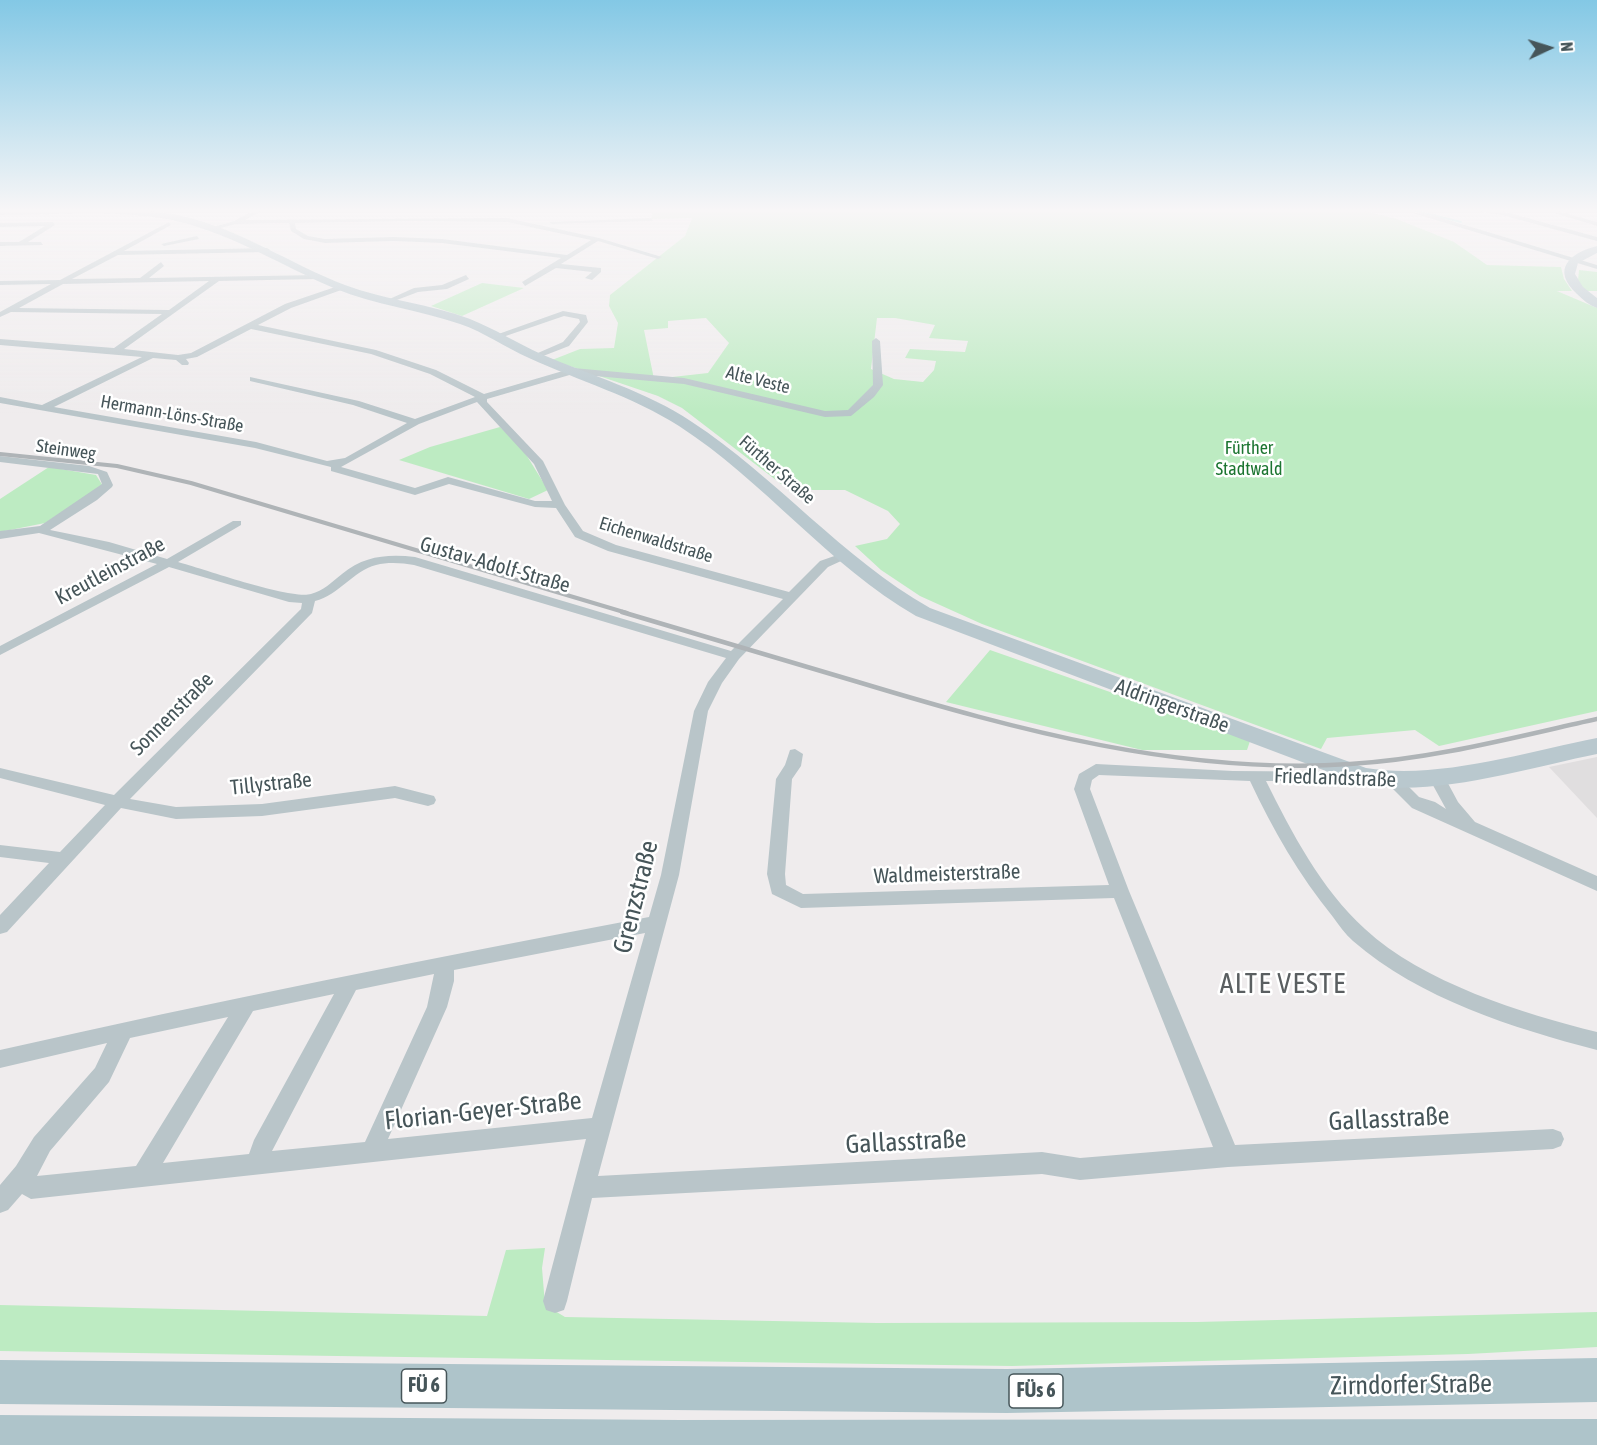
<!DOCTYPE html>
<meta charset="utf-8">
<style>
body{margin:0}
#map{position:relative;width:1597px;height:1445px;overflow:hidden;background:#efeced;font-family:"Asap Condensed",sans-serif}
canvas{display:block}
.north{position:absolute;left:1519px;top:18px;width:60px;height:60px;-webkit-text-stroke:4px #fff;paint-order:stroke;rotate:86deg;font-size:16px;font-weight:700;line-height:24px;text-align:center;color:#465559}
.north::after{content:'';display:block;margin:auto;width:21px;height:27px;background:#465559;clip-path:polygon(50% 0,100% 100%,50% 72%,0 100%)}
</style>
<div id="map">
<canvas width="1597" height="1445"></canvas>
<div class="north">N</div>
</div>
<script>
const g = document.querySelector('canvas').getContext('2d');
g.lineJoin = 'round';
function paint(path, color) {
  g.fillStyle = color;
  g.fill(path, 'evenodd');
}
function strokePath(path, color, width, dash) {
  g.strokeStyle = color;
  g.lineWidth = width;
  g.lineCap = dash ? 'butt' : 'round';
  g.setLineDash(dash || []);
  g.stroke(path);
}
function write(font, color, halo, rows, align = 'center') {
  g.font = font + ' "Asap Condensed",sans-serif';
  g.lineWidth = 5;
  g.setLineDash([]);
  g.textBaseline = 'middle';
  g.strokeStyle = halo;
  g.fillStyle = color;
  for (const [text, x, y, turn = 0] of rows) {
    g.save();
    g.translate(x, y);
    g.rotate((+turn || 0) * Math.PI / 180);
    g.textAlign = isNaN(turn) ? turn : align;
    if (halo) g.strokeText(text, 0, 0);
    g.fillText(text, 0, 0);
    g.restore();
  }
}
const education = new Path2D(`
 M1597,757V818L1549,767Z`);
const green = new Path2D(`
 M653,211H1364L1397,219L1454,242L1487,265L1561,267L1564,279L1572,291H1557L1597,308V711L1439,746L1415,730L1327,738L1321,749L982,624L920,596L881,570L855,546L887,539L900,524L888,511L845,490H789L682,408L658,396L552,360L580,349L614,348L618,323L609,306L610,295L685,236L692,218L651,219ZM706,318L729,343L708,373L654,379L644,330L668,328V321ZM877,318H895L935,325L929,338L968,341L965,352L910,349L905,358L936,361L934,370L923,382L894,379L871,369Z
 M1579,270L1597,272V291H1585L1578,280Z
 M482,283L524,288L462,316L431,306Z
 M500,427L522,448L548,490L529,499L399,460L430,447Z
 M49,467L96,475L103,486L45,523L0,532V499Z
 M990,650L1250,741L1247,750H1142L946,702Z
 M545,1248L542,1268L545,1305L565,1317L877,1323L1197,1322L1597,1312V1347L1468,1354L1012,1366L0,1351V1305L487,1316L506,1250Z`);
const stream = new Path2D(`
 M1416,211L1461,222`);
const minor = new Path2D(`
 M253,211H261L245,220L507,218L599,238L662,257L658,259L598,241L561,264L601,268V272L592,280L585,278L592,272L556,268L525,286L522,282L561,258L442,243L394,241L325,243L304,239L291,231L289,223L236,224L213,230L210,228L234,221ZM416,221L507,222L591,240L567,255L442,239L394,237L325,239L308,236L296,229L295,223Z
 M1406,211L1435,216L1597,265V269Z
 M1477,211H1502L1597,237V241L1502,215Z
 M1548,211H1558L1597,222V226Z
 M651,218L653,221L552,224L549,222Z
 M53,222L55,225L28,242H41L43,245L0,246V242H19L45,226L0,227V223Z
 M169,222L171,225L124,251L267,248L270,250L267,252L118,255L72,279L140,278L161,262L164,266L149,278L317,275L321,277L317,279L219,281L124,349L178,355L191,353L285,304L341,285L344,289L291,308L258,325L376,350L436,370L484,394L573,368L684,378L825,411L848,410L873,385L872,341L876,338L880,341L883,385L874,397L851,416L825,417L684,384L573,374L487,399V402L543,461L565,505L583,531L616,545L789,592L820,561L846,552L852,556L828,567L739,659L722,683L708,711L679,875L598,1176L1042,1152L1080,1158L1213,1147L1114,898L801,908L772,894L767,874L776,779L785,765L790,750L795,749L803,754L801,766L792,779L785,874L786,885L803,894L1109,885L1074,789L1079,774L1096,764L1233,771L1366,772L1368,776L1360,781H1266C1292,833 1321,889 1365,929C1422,982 1523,1014 1597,1032V1050C1513,1028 1420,999 1353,941C1345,934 1339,925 1333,917C1299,875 1273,830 1250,781L1099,775L1092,780L1090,789L1129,891L1235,1145L1553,1129L1561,1132L1564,1139L1561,1146L1553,1149L1228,1167L1080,1180L1042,1174L592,1198L567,1301L564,1310L555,1313L546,1310L543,1301L586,1139L31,1199L22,1194L8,1210L0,1213V1185L16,1166L34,1137L95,1068L107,1043L0,1068V1050C216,1001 432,958 649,917L661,875L694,711L708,682L726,658L414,565C402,563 388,562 376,565C353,571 339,595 315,601L312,613L130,799L176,807L262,804L395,786L434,796L436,800L434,804L428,806L395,798L262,816L176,819L121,808L7,932L0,934V915L49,863L0,857V845L60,852L105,805L0,778V768L114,795L301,609L302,603L289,602L169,567L0,655V646L157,564L39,533L0,539V531L40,526L102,484L98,474L0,462V456L89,466L107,472L113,485L112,487L97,500L50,530L109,542L167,559L233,521H241V525L178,562C204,569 291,600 311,594C323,591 332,582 342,574C364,556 387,554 415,557L731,651L783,599L608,551L575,537L556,508L535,507L449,484L415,495L331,471V467L255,448L0,403V397L42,405L142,357L0,345V339L114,348L162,314L11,312L0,317V312L51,284L0,285V281L60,280ZM209,281L169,310L19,308L63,284ZM251,329L371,354L430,374L475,397L415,419L359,401L250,377V381L353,405L407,423L345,458L327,461L256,442L54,407L153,358L176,360L182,365H188L189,363L186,359L197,357ZM477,402L534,464L552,501H535L448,477L415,488L341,467L419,424ZM645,933L592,1118L388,1139L447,1007L454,981V970ZM434,974L427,1007L365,1142L272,1151L356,990ZM334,994L254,1140L249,1154L163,1163L253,1011ZM228,1017L136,1166L37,1176L50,1151L109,1082L130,1038Z
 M197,236L199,239L164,246L161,244Z
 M466,275L469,279L447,289L418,292L389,303L385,301L414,288L442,285Z
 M563,311L586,315L588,322L569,346L538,358L531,356L563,342L580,322L579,319L564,316L497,339L490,337Z
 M1437,773L1443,774L1458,802L1475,822L1597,876V891L1412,808L1385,781L1393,776L1399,777L1419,797L1435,802L1446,809L1429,778Z`);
const secondary = new Path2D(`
 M0,211C58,211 126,204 182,216C240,229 290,264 345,285C385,300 430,304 470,319C495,329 517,343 541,354C592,376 646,391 692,422C776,477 842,558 930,608L1366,768C1438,780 1526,752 1597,738V754C1527,768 1423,801 1355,782L916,616C828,565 764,481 679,426C632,396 579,381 529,358C506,348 484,332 460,324C420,310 375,305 336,289C284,267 236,236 180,222C130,209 53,215 0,215Z
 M1597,246V253L1578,263L1575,274L1583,287L1597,298V308C1589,305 1583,300 1577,294C1551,270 1569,253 1597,246Z`);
const primary = new Path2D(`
 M1597,1358V1402L1007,1413L0,1404V1360L1007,1369Z
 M0,1415L681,1420L1597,1419V1445H0Z`);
const railFar1 = new Path2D(`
 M0,454L117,466L191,483L627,613`);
const rail = new Path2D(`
 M622,612C701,635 779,659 858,682C1017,730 1182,775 1350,764C1434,759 1515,737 1597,719`);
const farStreetnames = [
 ["Alte Veste",758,380,14],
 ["Hermann-Löns-Straße",172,414,10],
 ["Steinweg",66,450,8],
 ["Fürther Straße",777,470,41],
 ["Eichenwaldstraße",656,540,17]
];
const farParknames = [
 ["Fürther",1249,448],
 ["Stadtwald",1249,469]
];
const shields = [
 [424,1386,45],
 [1036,1391,54]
];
const shieldNames = [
 ["FÜ 6",424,1386],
 ["FÜs 6",1036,1391]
];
const streetNames = [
 ["Gustav-Adolf-Straße",495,565,16],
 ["Kreutleinstraße",110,571,-28],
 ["Aldringerstraße",1172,706,20],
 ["Sonnenstraße",172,714,-45],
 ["Friedlandstraße",1335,778,2],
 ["Tillystraße",271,784,-6],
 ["Waldmeisterstraße",947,874,-2]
];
const nearStreetnames = [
 ["Grenzstraße",636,897,-76],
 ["Florian-Geyer-Straße",483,1111,-6],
 ["Gallasstraße",1389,1119,-3],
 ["Gallasstraße",906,1142,-3],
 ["Zirndorfer Straße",1411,1385,-1]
];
const nearQuarternames = [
 ["ALTE VESTE",1283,984]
];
paint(education, '#e0dedf');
paint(green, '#bdebc2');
strokePath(stream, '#8ce5e0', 2);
paint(minor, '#b9c5c9');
paint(secondary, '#b9c8ce');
paint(primary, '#aec4ca');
strokePath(railFar1, '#afb4b7', 4);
strokePath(rail, '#afb4b7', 4.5);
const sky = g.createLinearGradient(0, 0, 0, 413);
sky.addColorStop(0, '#83c8e5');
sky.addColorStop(0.51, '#f8f6f7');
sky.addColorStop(1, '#f8f6f700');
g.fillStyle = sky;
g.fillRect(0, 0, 1597, 413);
write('18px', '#465559', '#fff', farStreetnames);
write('18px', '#1c7531', '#fff', farParknames);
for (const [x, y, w] of shields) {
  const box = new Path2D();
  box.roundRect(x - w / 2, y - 17, w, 34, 4.5);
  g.fillStyle = '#fff';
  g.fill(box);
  strokePath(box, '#465559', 1.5);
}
write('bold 20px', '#465559', null, shieldNames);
write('21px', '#465559', '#fff', streetNames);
write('26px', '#465559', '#fff', nearStreetnames);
g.letterSpacing = '1.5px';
write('28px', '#5a5f61', '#fff', nearQuarternames);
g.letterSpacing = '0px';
</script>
